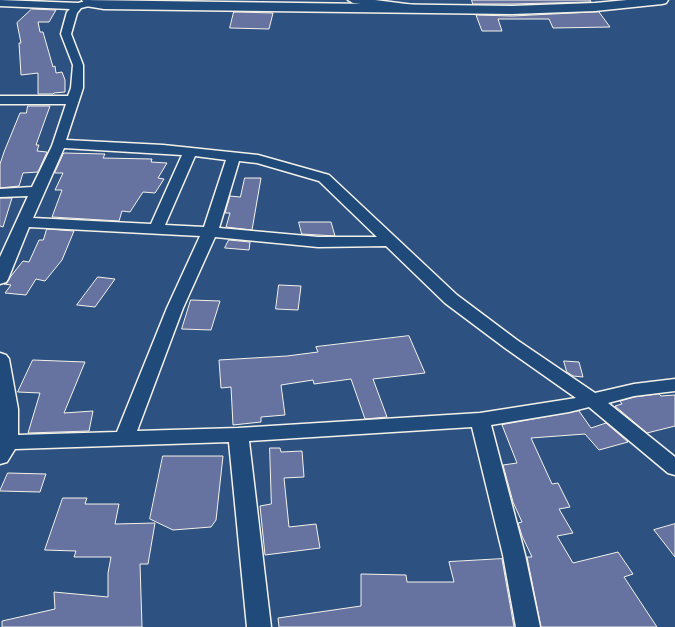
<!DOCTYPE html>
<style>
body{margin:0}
canvas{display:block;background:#2d5282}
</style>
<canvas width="675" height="627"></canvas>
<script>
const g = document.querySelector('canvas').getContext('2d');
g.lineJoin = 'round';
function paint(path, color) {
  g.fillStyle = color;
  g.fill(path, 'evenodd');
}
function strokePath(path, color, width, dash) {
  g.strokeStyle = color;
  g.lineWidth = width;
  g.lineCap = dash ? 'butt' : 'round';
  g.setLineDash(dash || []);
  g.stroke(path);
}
const building = new Path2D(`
 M472,0H590L591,2L512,4H473Z
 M32,9L56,10L49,22H38L40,32H43L53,67L55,66L56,73L62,72L65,80V92L54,93L53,94H38V73L21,75L19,43H21L17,23Z
 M234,12H239L273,13L269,29L230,28Z
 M599,12L610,27L553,28L549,19H498L502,31H482L476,15L512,16Z
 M28,106H50L36,145H39L37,151L47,152L38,172L23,173L19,186L0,188V164L4,152L20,113H26Z
 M64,153L105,154L103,158L152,159L151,162L167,163L158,178L164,179L155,193L143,192L130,212L122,211L119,221L52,217L62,190H55L63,173H55Z
 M245,178H261L252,230L226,227L230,213H225L230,196L240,197Z
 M0,198H12L3,227L0,226Z
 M299,222H331L335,236L302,234Z
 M47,229L74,231L62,260L45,281L36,279L26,295L5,293L11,285L4,284L7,283L11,276L23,261L29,262L39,240H43Z
 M229,240L250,242L249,250L225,248Z
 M98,277L115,279L95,307L77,305Z
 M279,285L301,286L298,310L276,309Z
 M191,300L220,301L211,330L182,329Z
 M409,336L425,373L373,379L387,417L365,419L351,379L314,384L313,380L281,385L285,415L261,417V422L233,425L231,387L221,388L219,360L287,356L318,352L316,347Z
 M33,360L85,362L64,413L93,411L89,431L28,433L40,393L18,392Z
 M564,361L579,362L583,377L573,376L567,372Z
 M659,394L661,396L675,395V426L647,433L615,406L622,404L620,401L634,397Z
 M579,411L591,428L606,423L628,442L599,450L585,434L531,438L552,484L558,483L570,507L559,509L573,533L557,536L573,563L618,552L633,574L624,577L657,627H541L527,557H532L522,536L518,523L522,522L513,502L503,465L517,463L502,425Z
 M270,448H280L281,452L302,451L304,477L284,478L289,527L316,524L320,548L265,555L260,506L271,504Z
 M163,456H223L216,520L211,527L173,530L150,519Z
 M8,473L46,474L40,492L0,491Z
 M63,498H87L85,504H119L115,524L155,523L148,564H140L142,627H2V621L55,609L54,592L108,597V573L111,557H74L76,551L45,550Z
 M675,524V557L654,530Z
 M502,559L514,627H279L278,618L361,606V574L406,575L407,582H454L449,562Z`);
const minor = new Path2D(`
 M0,0L78,3L90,0L95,3L93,5L81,8L77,13L71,34L83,65V88L66,140L163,145L258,155L329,175L457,295L517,340L595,393L634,384L675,379V391L634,396L608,403L675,457V475L668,473L589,407L569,412L491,425L525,555L540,627H516L503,555L472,427L249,441L271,627H247L229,442L15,449L7,462L0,464V353L6,355L9,359L18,409V435L117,432L167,308L200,236L29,227L8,279L6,282L0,284V257L28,196L0,197V189L32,187L52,146L66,104H0V96H68L71,88L73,65L61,34L67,12L70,9L0,6ZM64,148L182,155L151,224L33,218ZM195,156L226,160L204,227L165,225ZM239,161L257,163L319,181L377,237H318L219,228ZM215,237L318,247L386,246L445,303L505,348L576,398L480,413L238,428L137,431L183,308Z
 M348,0H375L414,5L419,8L414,11L353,3Z`);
const secondary = new Path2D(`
 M82,0L512,6L595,3L627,0H668L666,3L662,4L595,11L512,14L104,9L86,6Z`);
paint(building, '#6673a0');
strokePath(building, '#f4f1e8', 1);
strokePath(minor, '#f4f1e8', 3);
strokePath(secondary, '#f4f1e8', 3);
paint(minor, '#1f4a7a');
paint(secondary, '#1f4a7a');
</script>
